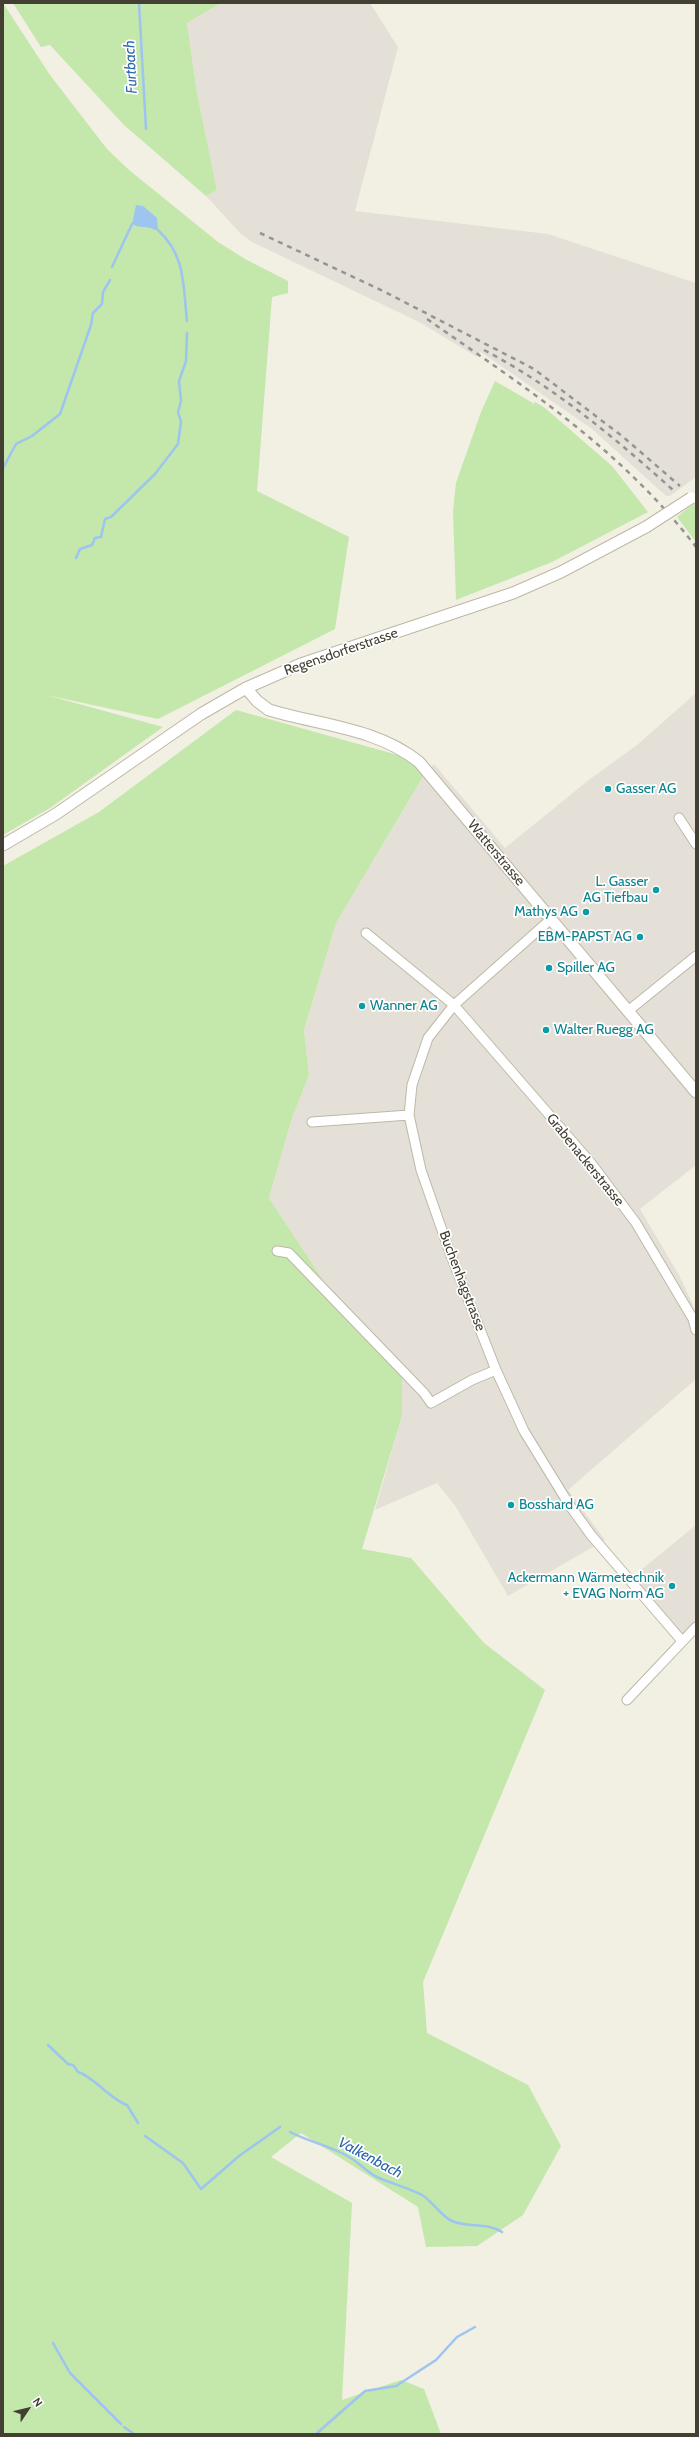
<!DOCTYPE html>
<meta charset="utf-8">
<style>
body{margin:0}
#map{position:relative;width:699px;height:2437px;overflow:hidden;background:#f2efe3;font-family:Cabin,sans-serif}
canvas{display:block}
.frame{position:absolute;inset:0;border:4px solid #443f33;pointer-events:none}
.north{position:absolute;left:8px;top:2389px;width:40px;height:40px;-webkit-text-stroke:3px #fff;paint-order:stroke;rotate:55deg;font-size:11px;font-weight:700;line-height:16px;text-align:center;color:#443f33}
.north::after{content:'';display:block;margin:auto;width:14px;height:18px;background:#443f33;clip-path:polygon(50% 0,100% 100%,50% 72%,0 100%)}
</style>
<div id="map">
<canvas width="699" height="2437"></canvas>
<div class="frame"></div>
<div class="north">N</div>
</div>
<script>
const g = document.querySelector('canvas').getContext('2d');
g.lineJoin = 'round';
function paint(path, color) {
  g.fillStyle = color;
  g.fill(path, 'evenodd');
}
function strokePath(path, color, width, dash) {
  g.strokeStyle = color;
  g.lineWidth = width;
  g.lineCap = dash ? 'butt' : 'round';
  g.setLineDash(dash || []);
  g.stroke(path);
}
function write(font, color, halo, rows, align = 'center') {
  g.font = font + ' Cabin,sans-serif';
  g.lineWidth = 3.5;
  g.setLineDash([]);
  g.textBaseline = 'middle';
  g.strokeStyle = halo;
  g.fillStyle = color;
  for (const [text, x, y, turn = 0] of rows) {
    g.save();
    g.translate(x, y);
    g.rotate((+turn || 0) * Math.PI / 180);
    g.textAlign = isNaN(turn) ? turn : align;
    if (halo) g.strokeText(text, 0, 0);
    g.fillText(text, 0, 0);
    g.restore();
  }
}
const industrial = new Path2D(`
 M221,3H370L398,47L355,211L548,234L696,283V477L670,496H666L592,429L481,352L477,357L421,323L252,242L241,234L206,196L217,190L197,93L187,23Z
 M696,693V1165L640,1209L679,1275L696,1311V1379L568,1490L605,1540L508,1596L456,1507L437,1483L375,1510L402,1416V1366L327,1286L269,1198L292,1118L309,1075L304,1030L336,923L424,775L434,764L505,848L590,779L637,745Z
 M696,1525V1621L682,1636L631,1578Z`);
const green = new Path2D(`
 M3,3L50,75L107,149L129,170L218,242L245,259L288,281V293L272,297L257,491L349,537L335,629L158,719L46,695L163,727L50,808L3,835Z
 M13,3H221L187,23L197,93L217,190L206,196L124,125L50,45L41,47Z
 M495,381L533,403L531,406L535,402L545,408L612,466L648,512L552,562L456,600L453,511L456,483L481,412Z
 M696,502V542L677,517Z
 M236,710L405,757L424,775L336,923L304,1030L309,1075L292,1118L269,1198L327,1286L402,1366V1416L362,1549L411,1558L484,1643L545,1690L423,1982L427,2033L528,2085L561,2146L523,2215L477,2246L426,2247L418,2207L301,2133L271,2157L352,2203L342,2400L401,2380L424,2389L441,2434H3V866L99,812Z`);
const water = new Path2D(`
 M136,205L143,206L157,218L158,230H155C147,225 140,229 132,224Z`);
const stream = new Path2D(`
 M139,3L146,129
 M158,230C186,256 183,285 187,321
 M112,267L132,224
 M3,468L16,444L32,436L60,414L91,325L93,313L102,304L103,292L110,280
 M76,558L80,549L92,545L95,538L101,537L105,519L111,517L155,474L178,444L181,422L178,412L181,401L179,381L186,361L187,333
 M48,2045L68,2064L73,2065L78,2072C93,2076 111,2100 127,2105L138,2123
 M290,2132C309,2142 331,2146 349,2157C360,2163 367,2173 379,2178C393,2184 409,2188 422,2195C432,2201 443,2218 452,2221C469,2228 486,2222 502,2232
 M145,2136L183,2163L201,2189L239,2156L280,2127
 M53,2343L70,2373L121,2424
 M124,2427L134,2434
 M316,2434L365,2391L396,2386L436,2360L457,2337L475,2327`);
const minor = new Path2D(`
 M679,818L696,844
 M551,919L454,1005L428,1038L412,1085L409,1115L421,1170L450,1253L496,1370L524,1431L570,1506L591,1535L682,1641
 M366,933L454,1005L591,1163L636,1223L693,1319L696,1330
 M628,1011L696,956
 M312,1122L409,1115
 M277,1251L289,1253L424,1393L431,1403L472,1380L496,1370
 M627,1700L696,1627`);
const tertiary = new Path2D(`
 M246,688L257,701L269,710C319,725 377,728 419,762L696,1092
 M3,845L56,814L201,714L246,688L301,664L513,593L561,572L646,527`);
const rail = new Path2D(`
 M260,233L385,292L534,369L622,436L680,486
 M427,319C526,388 621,449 696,547
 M484,350C553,386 615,438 673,490`);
const tertiaryBridge = new Path2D(`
 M646,527L691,498`);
const markers = [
 [608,789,4,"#0f9aa8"],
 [656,890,4,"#0f9aa8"],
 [586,912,4,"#0f9aa8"],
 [640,937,4,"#0f9aa8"],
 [549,968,4,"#0f9aa8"],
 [362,1006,4,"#0f9aa8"],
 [546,1030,4,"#0f9aa8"],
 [511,1505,4,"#0f9aa8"],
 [672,1586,4,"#0f9aa8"]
];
const streetNames = [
 ["Regensdorferstrasse",341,652,-19],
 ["Watterstrasse",496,853,50],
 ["Grabenackerstrasse",585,1160,51],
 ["Buchenhagstrasse",462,1281,69]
];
const cultureNames = [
 ["Gasser AG",616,789],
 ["L. Gasser",648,882,"right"],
 ["AG Tiefbau",648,898,"right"],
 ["Mathys AG",578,912,"right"],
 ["EBM-PAPST AG",632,937,"right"],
 ["Spiller AG",557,968],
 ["Wanner AG",370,1006],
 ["Walter Ruegg AG",554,1030],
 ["Bosshard AG",519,1505],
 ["Ackermann Wärmetechnik",664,1578,"right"],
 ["+ EVAG Norm AG",664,1594,"right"]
];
const waterNames = [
 ["Furtbach",131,67,-93],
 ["Valkenbach",370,2158,28]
];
paint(industrial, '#e4e0d8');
paint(green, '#c4e7ab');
paint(water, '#9ec4f0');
strokePath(stream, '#9ec4f0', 2.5);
strokePath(minor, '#bdb8a6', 11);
strokePath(tertiary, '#bdb8a6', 13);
strokePath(minor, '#fff', 9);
strokePath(tertiary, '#fff', 11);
strokePath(rail, '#949494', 2.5, [5, 5]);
strokePath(tertiaryBridge, '#bdb8a6', 13, []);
strokePath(tertiaryBridge, '#fff', 11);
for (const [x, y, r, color] of markers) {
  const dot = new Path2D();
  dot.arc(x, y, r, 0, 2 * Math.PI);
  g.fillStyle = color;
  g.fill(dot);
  strokePath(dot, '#fff', 1.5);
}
write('14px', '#443f33', '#fff', streetNames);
write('14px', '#0d838f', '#fff', cultureNames, 'left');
write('italic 15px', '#2c67b0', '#fff', waterNames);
</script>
